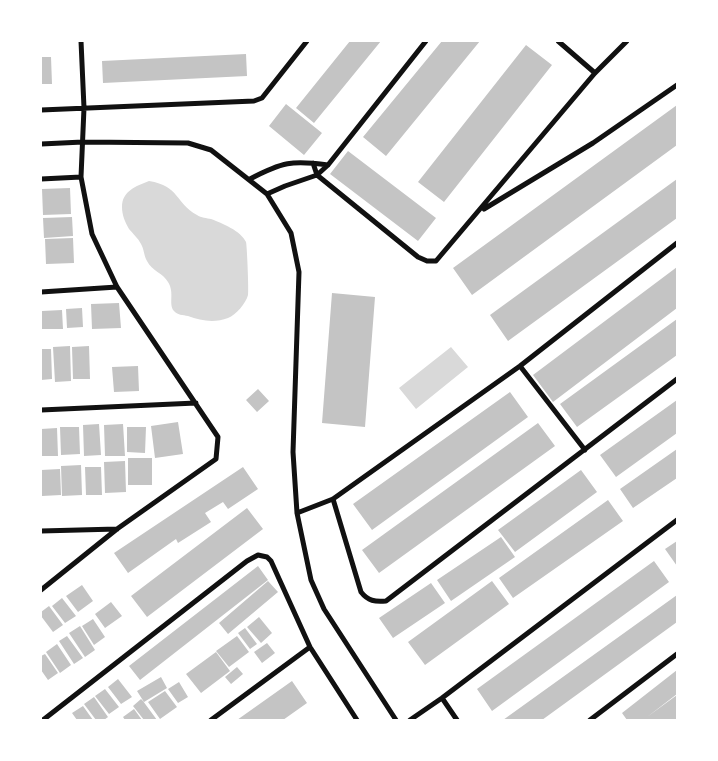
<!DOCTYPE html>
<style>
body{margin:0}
#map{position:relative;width:718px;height:761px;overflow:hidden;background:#fff;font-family:"DejaVu Sans",sans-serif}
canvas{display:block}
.frame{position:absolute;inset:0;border:42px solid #fff;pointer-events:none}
</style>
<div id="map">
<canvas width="718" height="761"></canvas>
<div class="frame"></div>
</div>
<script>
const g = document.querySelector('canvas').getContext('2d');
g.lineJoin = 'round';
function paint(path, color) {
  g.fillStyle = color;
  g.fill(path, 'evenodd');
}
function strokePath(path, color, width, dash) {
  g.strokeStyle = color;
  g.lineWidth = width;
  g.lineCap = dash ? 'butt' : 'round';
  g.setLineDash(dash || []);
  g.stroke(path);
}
const water = new Path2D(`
 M149,181C180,186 175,203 197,215C201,218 207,218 211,219C222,223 241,231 246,242C247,245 249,292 248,295C246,303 236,315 228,318C215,323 201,321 188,316C183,315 177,315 174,311C168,304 175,293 168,282C163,273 152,271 147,261C144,256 144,249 141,244C138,238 133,234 129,229C125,222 122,215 122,207C122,191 136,186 149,181Z
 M451,347L468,367L416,409L399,388Z`);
const building = new Path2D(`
 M350,41H381L314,123L296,108Z
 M442,41H480L386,156L363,137Z
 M526,45L552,65L444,202L418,182Z
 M246,54L247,76L103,83L102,61Z
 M41,57H51L52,84H41Z
 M286,104L322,133L304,155L269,126Z
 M677,105V145L472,295L453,268Z
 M348,151L436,218L418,241L330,174Z
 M677,179V218L508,341L490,315Z
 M70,188L71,214L43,215L42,189Z
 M72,217L73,236L44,238L43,218Z
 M73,238L74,263L46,264L45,239Z
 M677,267V308L553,402L533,375Z
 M332,293L375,297L365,427L322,423Z
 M119,303L121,328L92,329L91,304Z
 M82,308L83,327L67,328L66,309Z
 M62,310L63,329H42V311Z
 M677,319V355L577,427L560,404Z
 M70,346L71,381L55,382L53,347Z
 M89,346L90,379H73L72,347Z
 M41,349H51L52,379L41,380Z
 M138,366L139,391L114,392L112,367Z
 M258,389L269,401L257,412L246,400Z
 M510,392L528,417L372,530L353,504Z
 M677,400V433L616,477L600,455Z
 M178,422L183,454L155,458L151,426Z
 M538,423L555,446L379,573L362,550Z
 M99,424L101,455L84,456L83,425Z
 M123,424L125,456H105L104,425Z
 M60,427H79L80,454L61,455Z
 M127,427H146L145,453L127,452Z
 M57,428L58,456H41V429Z
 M677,449V478L633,508L620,489Z
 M128,458H152V485H128Z
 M125,461L126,492L105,493L104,462Z
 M81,465L82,495L62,496L61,466Z
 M85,467H101L102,495H86Z
 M243,467L258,489L228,509L223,502L205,513L211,522L178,543L176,539L128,573L114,553Z
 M60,469L61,495L42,496L41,470Z
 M581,470L597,492L515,552L498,530Z
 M608,500L623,521L513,598L499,578Z
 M247,508L263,529L147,617L131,596Z
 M501,537L515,557L451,601L437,580Z
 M677,541V566L665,549Z
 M654,561L669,582L492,711L477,689Z
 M258,566L268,580L140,680L129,666Z
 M268,581L278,592L228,634L219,623Z
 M492,581L509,604L425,665L408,642Z
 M431,583L445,603L393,638L379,618Z
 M82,585L93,601L78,612L66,596Z
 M677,595V622L542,720H503Z
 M62,598L76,616L65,623L52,606Z
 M111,602L122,616L105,628L95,614Z
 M49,606L63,625L53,632L41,616V612Z
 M259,617L272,633L261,643L247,627Z
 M93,619L105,637L94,645L82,626Z
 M80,626L95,650L85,657L69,633Z
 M245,628L257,644L250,649L238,633Z
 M67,636L83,658L74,664L59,641Z
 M237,636L249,652L229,667L216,651Z
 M267,643L275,653L262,663L254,652Z
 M57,644L71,665L60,673L46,652Z
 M216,652L230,671L201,693L186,674Z
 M45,654L58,673L48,680L41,670V656Z
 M237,667L243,674L231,684L225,677Z
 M677,670V694L647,717L677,695V720H627L622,713Z
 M161,677L167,688L144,702L137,691Z
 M118,679L132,697L121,704L108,687Z
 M292,681L307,703L283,720H237Z
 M179,682L188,697L178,703L168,689Z
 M105,689L119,707L109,714L95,696Z
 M165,691L177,707L160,719L148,702Z
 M94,697L108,717L104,720H96L84,704Z
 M141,699L143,701L157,720H144L133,706Z
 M83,706L93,720H77L72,713Z
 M134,709L142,720H125L123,717Z`);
const minor = new Path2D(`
 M558,41L595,73
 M41,110L254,101L262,98L307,41
 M41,144L83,142L188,143L211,150L267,194L291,233L299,272L293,452L297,513L311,580L324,609L396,720
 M313,163L317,175L418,257L427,261H436L595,73L627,41
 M41,179L81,177
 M250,179C282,162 292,160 328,165
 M267,194L285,186L317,175L328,165L426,41
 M484,209L593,143L677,85
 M41,292L117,287
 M520,366L585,450
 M41,410L196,403
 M333,499L361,592C368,601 375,602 386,601L677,379
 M297,513L333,499L520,366L677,243
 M41,531L117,529
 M41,590L117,529L216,459L218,437L117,287L92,234L81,177L84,108L81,41
 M442,698L457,720
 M43,720L247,561L258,555L267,557L271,561L310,647L357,720
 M211,720L310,647
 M410,720L442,698L677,520
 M590,720L677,654`);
paint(water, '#d9d9d9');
paint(building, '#c4c4c4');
strokePath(minor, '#111', 5);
</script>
